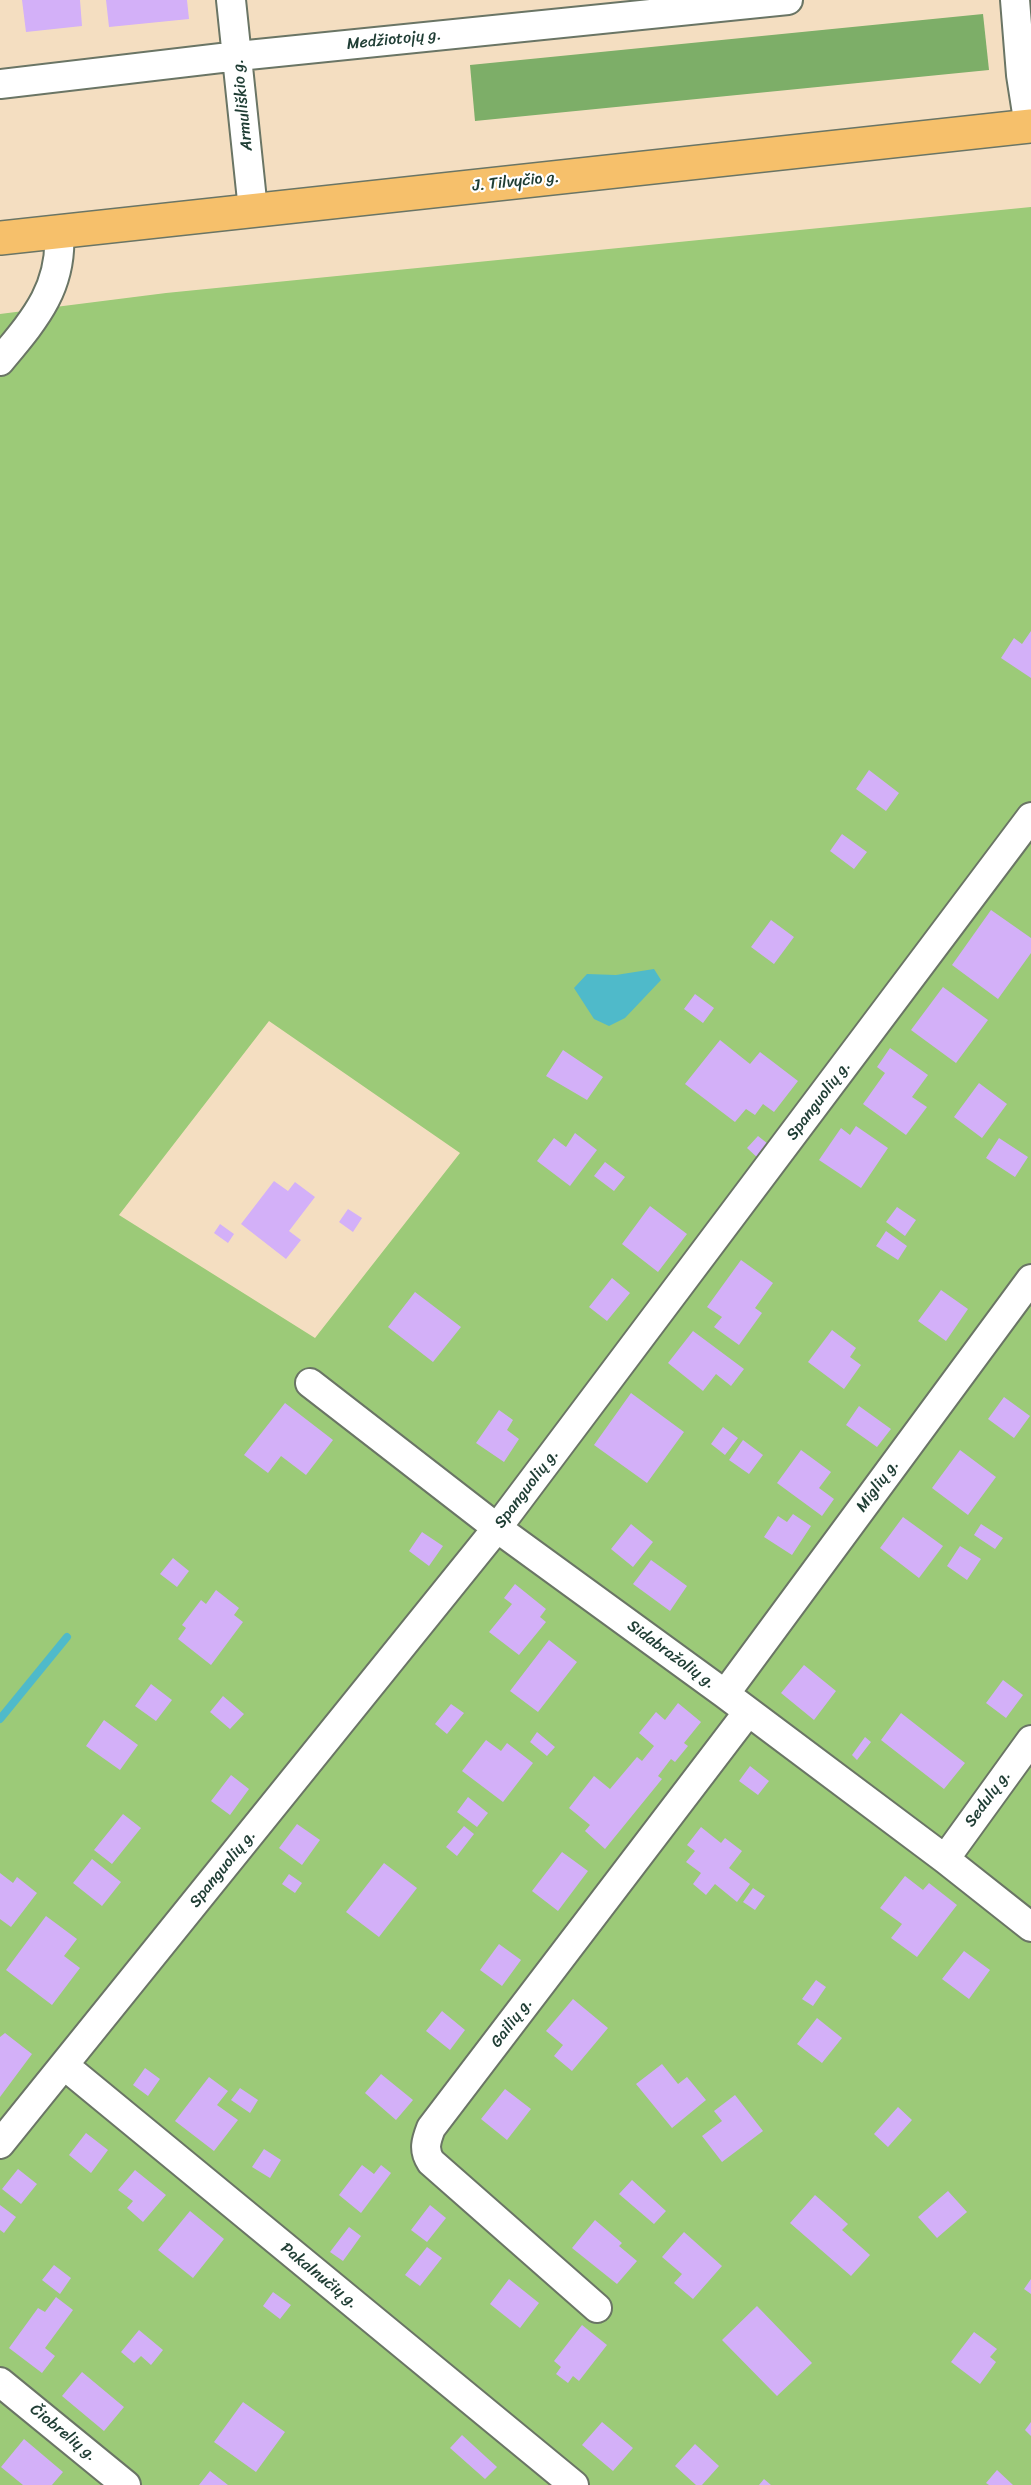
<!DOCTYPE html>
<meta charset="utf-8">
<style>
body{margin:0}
canvas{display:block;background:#f4dec1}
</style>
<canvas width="1031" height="2485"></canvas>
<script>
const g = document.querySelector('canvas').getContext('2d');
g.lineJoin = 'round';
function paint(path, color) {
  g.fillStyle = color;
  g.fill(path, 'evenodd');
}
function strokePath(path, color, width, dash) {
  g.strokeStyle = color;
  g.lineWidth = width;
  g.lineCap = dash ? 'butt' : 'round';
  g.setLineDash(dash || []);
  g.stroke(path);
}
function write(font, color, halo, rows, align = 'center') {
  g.font = font + ' Sriracha,sans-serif';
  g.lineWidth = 4.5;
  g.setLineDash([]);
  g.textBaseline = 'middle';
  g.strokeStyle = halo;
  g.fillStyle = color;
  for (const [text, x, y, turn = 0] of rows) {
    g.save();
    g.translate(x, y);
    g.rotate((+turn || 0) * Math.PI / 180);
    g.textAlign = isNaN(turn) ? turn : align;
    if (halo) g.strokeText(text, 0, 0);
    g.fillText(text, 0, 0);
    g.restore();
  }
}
const green = new Path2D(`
 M1031,207V2485H0V314L166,293ZM269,1021L460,1153L315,1338L119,1215Z`);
const forest = new Path2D(`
 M983,14L989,70L475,121L470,65Z`);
const water = new Path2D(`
 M654,969L661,980L625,1018L609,1026L594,1019L574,988L587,974L616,975Z`);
const stream = new Path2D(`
 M0,1719L67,1637`);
const building = new Path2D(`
 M22,0H80L82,26L26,32Z
 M106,0H187L189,19L109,27Z
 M1031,631V678L1001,658L1014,638L1022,644Z
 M869,770L899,793L886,811L856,789Z
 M842,834L867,852L854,869L830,851Z
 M991,910L1031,938V953L998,999L952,965Z
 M771,920L794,937L774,964L751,947Z
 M943,987L988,1020L956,1063L911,1030Z
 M695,994L714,1008L703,1023L684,1009Z
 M720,1040L750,1064L760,1052L798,1081L774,1112L763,1104L755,1115L746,1109L735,1122L685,1084Z
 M890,1048L928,1075L912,1097L927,1107L906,1135L863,1104L885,1073L877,1067Z
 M563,1050L603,1077L587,1100L546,1076Z
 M979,1083L1007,1104L982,1138L954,1117Z
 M856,1126L888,1148L861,1188L819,1160L841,1128L850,1135Z
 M575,1133L597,1150L570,1186L537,1161L554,1138L566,1147Z
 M758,1136L772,1147L760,1160L747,1148Z
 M999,1138L1028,1157L1015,1177L986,1158Z
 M605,1162L625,1177L614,1191L594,1176Z
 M274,1181L288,1191L295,1182L315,1197L289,1231L301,1240L286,1259L241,1224Z
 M650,1206L687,1234L658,1272L622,1244Z
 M897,1207L916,1220L905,1236L886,1222Z
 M348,1209L362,1218L353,1232L339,1222Z
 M220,1224L234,1234L228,1243L214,1233Z
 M886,1231L907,1246L898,1260L876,1246Z
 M741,1260L773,1283L755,1308L762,1313L739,1345L714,1327L722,1317L707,1307Z
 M612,1278L630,1293L607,1321L589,1307Z
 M941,1290L968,1309L946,1341L918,1321Z
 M415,1292L461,1327L433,1362L388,1327Z
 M832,1330L856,1348L850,1357L861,1365L844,1389L808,1362Z
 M693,1331L744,1369L731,1386L716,1374L703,1391L668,1363Z
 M631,1393L684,1432L647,1483L594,1445Z
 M1004,1397L1030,1416L1014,1438L988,1419Z
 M285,1403L333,1440L306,1475L281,1456L268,1473L244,1455Z
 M859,1406L891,1429L877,1447L846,1425Z
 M499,1410L513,1420L507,1430L519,1439L504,1462L476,1443Z
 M723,1427L738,1438L725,1455L711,1444Z
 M743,1440L763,1455L749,1474L729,1460Z
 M801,1450L831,1472L819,1488L834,1499L822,1516L777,1483Z
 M960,1450L996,1477L968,1515L932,1488Z
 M793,1514L811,1526L792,1555L764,1537L778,1516L787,1522Z
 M903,1517L943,1546L919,1578L880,1548Z
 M631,1524L653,1542L633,1567L611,1549Z
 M981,1524L1003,1538L995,1549L974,1535Z
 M422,1532L443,1546L429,1566L409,1551Z
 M960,1546L981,1559L967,1580L947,1566Z
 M173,1558L189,1571L177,1587L160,1574Z
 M651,1560L687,1586L670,1611L633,1584Z
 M515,1584L546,1609L540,1617L546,1622L519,1655L489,1632L512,1604L504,1598Z
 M216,1590L239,1608L234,1615L243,1622L211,1665L178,1639L186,1628L182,1625L201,1600L206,1604Z
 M549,1640L577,1662L538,1712L510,1691Z
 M804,1665L836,1691L814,1720L781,1693Z
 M1003,1680L1023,1695L1006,1718L986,1703Z
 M151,1684L172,1700L156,1721L135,1706Z
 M223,1696L244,1714L230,1729L210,1712Z
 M678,1703L701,1722L684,1743L688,1746L675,1762L671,1759L658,1776L662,1779L605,1849L585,1831L590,1825L569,1808L594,1776L610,1789L637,1757L642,1761L654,1746L639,1733L656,1712L665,1720Z
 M451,1704L464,1713L447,1734L435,1724Z
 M901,1713L965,1763L944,1789L881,1740Z
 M104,1720L138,1745L120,1770L86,1746Z
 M537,1732L555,1747L547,1756L530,1742Z
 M865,1737L871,1742L857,1760L852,1755Z
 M486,1740L501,1751L507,1743L533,1763L503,1802L462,1771Z
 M750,1766L769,1781L758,1795L739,1781Z
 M231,1775L249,1789L230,1815L211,1801Z
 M468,1797L488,1813L477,1827L457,1812Z
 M123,1814L141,1828L112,1864L94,1850Z
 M297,1824L320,1840L302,1865L279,1848Z
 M464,1826L474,1834L457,1856L446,1847Z
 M701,1827L721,1843L725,1838L742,1851L729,1868L750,1884L737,1902L715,1884L706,1895L693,1884L701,1873L686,1862L695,1851L687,1845Z
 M562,1852L588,1871L558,1911L532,1891Z
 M92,1859L121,1882L102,1906L73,1883Z
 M384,1863L417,1888L379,1937L346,1912Z
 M0,1873L13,1883L17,1877L37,1893L11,1927L0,1919Z
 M289,1874L302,1883L295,1893L282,1884Z
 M905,1876L923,1890L929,1883L957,1905L917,1957L891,1938L902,1924L880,1908Z
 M753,1888L765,1896L755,1910L743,1902Z
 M46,1916L77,1939L64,1956L80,1968L52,2005L6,1970Z
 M499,1944L521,1960L502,1986L480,1970Z
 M964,1951L990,1970L969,1999L942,1979Z
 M816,1980L826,1987L813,2006L802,1999Z
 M573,1999L608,2028L572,2071L554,2056L563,2045L546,2031Z
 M442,2011L465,2030L450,2050L426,2031Z
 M817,2018L842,2038L822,2063L797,2044Z
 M5,2033L32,2054L0,2097V2037Z
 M662,2064L678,2084L687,2077L706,2100L672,2128L636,2084Z
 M145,2068L160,2079L148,2096L133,2085Z
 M381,2074L413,2100L396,2120L365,2093Z
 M209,2077L228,2091L217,2105L238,2120L214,2151L175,2121Z
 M240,2088L258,2100L250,2113L231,2100Z
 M505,2089L531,2109L507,2140L481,2119Z
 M735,2095L763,2131L722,2162L702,2136L722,2121L714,2111Z
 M898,2107L912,2120L888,2147L874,2134Z
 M86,2133L108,2150L91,2173L69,2155Z
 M264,2149L281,2160L270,2178L252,2167Z
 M362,2165L374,2174L381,2165L391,2173L361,2213L339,2195Z
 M18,2169L37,2184L21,2204L2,2189Z
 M135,2170L166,2195L143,2222L127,2208L133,2201L118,2190Z
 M632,2180L666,2211L654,2224L619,2194Z
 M948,2191L967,2212L937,2238L918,2217Z
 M815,2195L848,2224L842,2230L870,2255L851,2276L790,2223Z
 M0,2205L16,2217L4,2233L0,2230Z
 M430,2205L446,2218L427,2242L411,2230Z
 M190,2211L224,2239L193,2278L158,2250Z
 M595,2220L622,2243L619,2246L637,2261L617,2284L572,2248Z
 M349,2227L361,2236L343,2261L330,2252Z
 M684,2232L722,2266L693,2299L674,2283L682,2274L662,2257Z
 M427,2247L442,2258L420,2286L405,2275Z
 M54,2265L71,2278L60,2294L42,2280Z
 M509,2279L539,2303L520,2328L490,2304Z
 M1031,2279V2294L1024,2289Z
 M273,2292L291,2305L280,2319L263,2306Z
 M56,2297L73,2310L45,2348L55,2356L42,2373L9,2348L38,2308L45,2312Z
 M757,2306L812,2363L777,2396L722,2340Z
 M582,2325L607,2345L579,2381L573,2376L568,2383L556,2374L561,2367L554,2361Z
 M139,2330L163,2350L151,2365L141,2356L134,2363L121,2352Z
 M974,2332L997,2349L990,2357L996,2362L980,2384L951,2362Z
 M82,2372L124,2407L104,2431L62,2396Z
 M243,2402L285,2432L256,2472L214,2442Z
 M602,2422L633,2448L613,2471L582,2445Z
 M1031,2422V2436L1025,2430Z
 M462,2435L497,2467L485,2479L450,2448Z
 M24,2439L63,2472L52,2485H23L1,2467Z
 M695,2444L719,2466L702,2485H696L675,2466Z
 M997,2470L1013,2485H989L986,2483Z
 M210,2471L228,2485H199Z
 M764,2479L771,2485H759Z`);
const minor = new Path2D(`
 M231,0L253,210
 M1015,0L1021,75L1029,126
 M0,84L238,56L788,0
 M0,361C34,320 63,288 59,232
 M310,1383L497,1528L725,1694L945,1859L1031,1927
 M725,1694L1031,1279
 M945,1859L1031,1740
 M65,2066L574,2485
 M0,2144L497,1528L1031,817
 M597,2308L431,2162C423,2150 426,2141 431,2128L748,1712
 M0,2382L126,2485`);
const major = new Path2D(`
 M0,238L1031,126`);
const streetNames = [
 ["Medžiotojų g.",394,40,-6],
 ["Armuliškio g.",243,105,-96],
 ["J. Tilvyčio g.",516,182,-6],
 ["Spanguolių g.",819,1101,-53],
 ["Miglių g.",878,1486,-54],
 ["Spanguolių g.",527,1489,-53],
 ["Sidabražolių g.",671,1655,36],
 ["Sedulų g.",988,1799,-54],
 ["Spanguolių g.",223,1869,-51],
 ["Gailių g.",512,2023,-53],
 ["Pakalnučių g.",319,2276,39],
 ["Čiobrelių g.",63,2433,39]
];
paint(green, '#9cca78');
paint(forest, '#7dae68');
paint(water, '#4fbaca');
strokePath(stream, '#4fbaca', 8);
paint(building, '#d3b0f8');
strokePath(minor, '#6a7565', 32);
strokePath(major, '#6a7565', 36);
strokePath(minor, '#fff', 28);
strokePath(major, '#f6c06b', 33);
write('16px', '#1f3d34', '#fff', streetNames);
</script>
